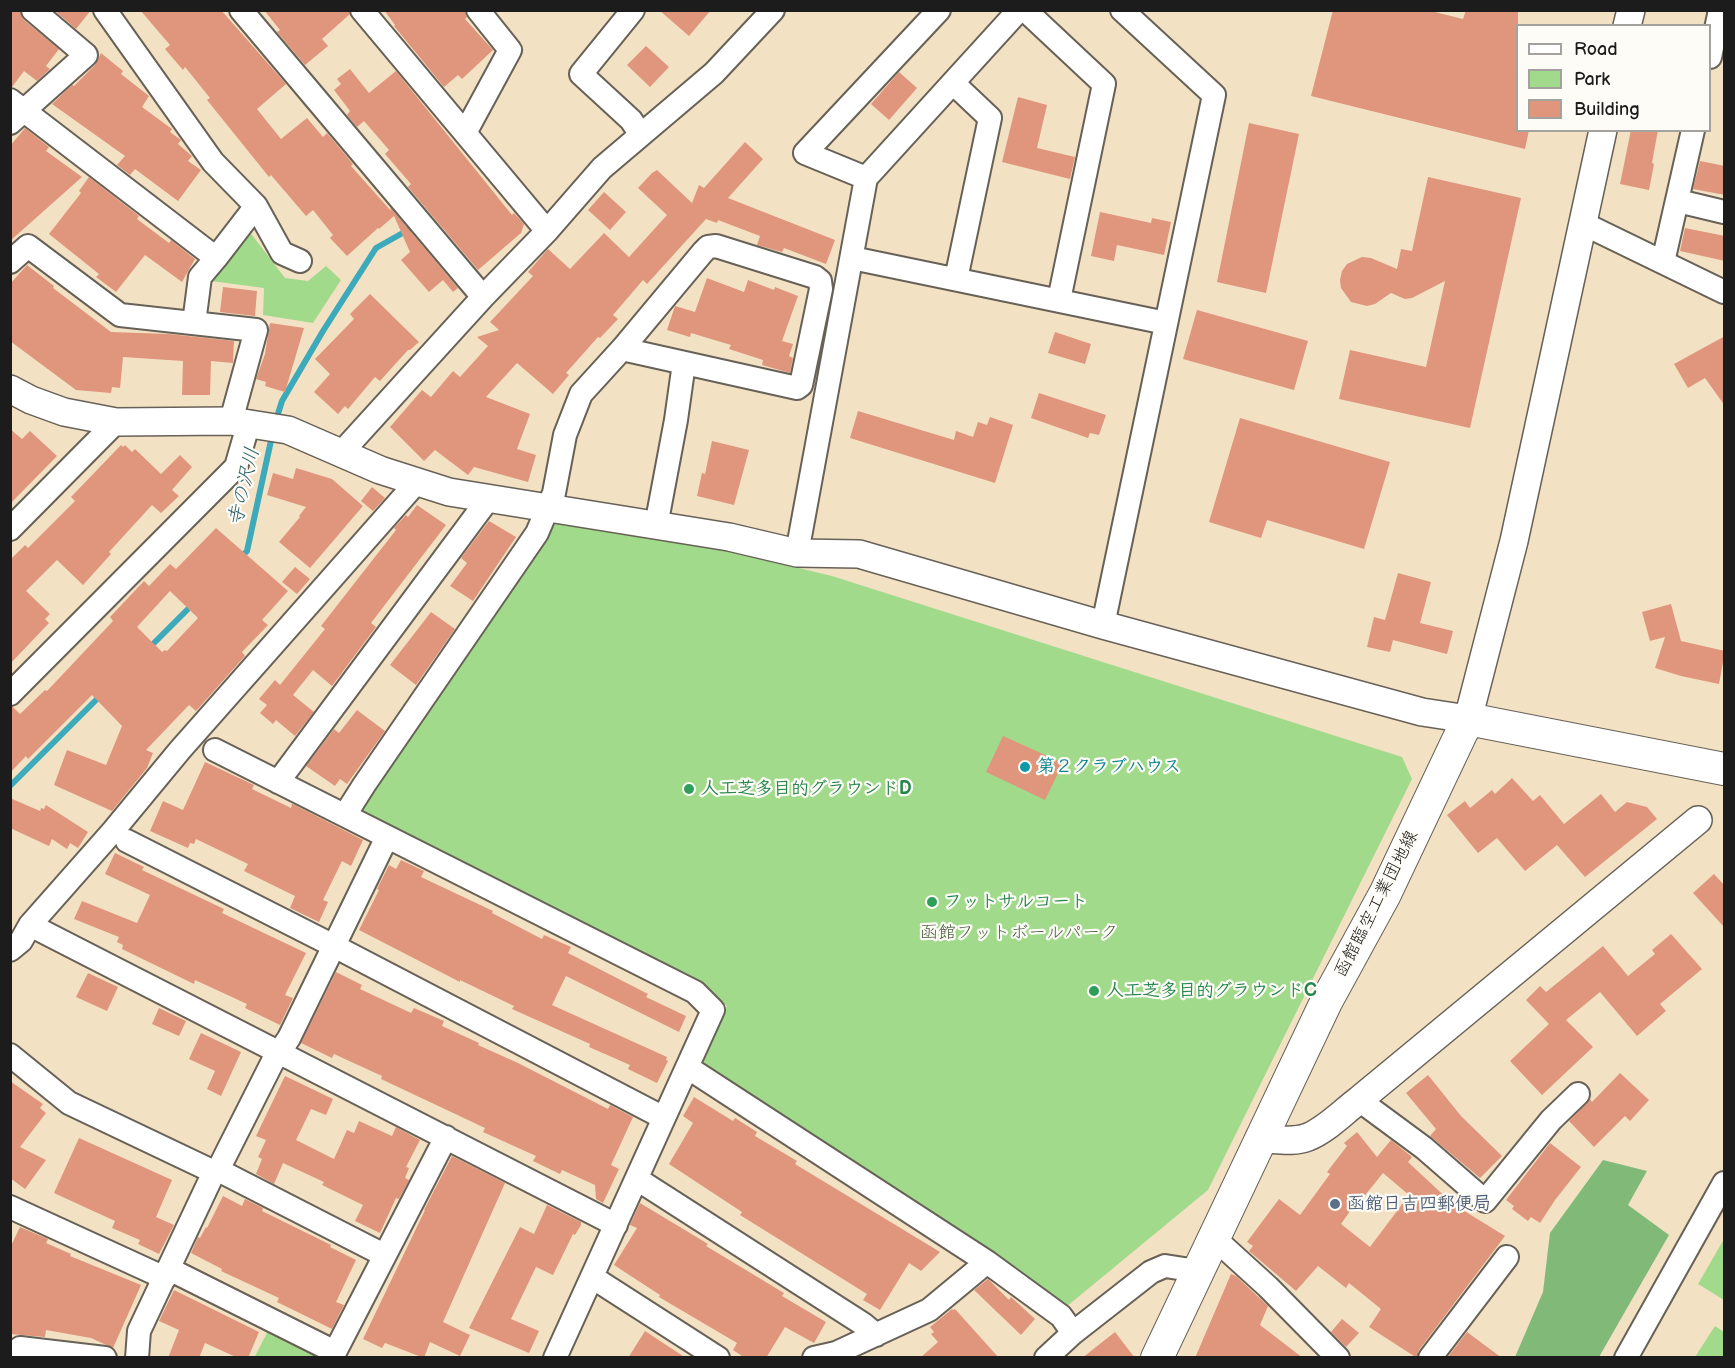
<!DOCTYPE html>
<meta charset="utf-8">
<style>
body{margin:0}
#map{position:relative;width:1735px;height:1368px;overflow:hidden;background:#f3e1c4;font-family:"Balsamiq Sans",sans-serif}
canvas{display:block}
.frame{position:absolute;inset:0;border:12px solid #1c1c1c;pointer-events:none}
.legend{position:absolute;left:1516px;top:24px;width:195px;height:108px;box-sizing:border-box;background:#fdfcf7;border:2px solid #a3a29f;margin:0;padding:8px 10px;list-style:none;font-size:18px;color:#1c1c1c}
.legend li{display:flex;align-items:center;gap:12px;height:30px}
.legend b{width:30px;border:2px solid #a3a29f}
</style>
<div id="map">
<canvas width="1735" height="1368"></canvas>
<div class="frame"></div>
<ul class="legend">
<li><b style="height:8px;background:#fff"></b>Road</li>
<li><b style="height:16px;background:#a2da8c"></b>Park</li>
<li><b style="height:16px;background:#e0967c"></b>Building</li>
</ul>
</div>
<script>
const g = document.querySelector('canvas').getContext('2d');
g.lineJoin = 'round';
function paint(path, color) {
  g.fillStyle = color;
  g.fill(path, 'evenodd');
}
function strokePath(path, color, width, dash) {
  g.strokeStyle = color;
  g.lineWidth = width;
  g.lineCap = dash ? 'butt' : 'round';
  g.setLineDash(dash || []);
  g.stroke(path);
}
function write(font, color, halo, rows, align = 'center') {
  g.font = font + ' "Balsamiq Sans","Klee One",sans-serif';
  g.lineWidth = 4.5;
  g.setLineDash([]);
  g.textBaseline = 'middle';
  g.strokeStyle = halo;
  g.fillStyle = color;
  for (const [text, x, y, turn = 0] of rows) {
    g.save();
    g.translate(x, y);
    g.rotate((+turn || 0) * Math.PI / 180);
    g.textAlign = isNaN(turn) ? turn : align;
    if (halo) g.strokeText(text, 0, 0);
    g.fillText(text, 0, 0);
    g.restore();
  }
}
const green = new Path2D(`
 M249,231L285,278L308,281L326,266L341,280L313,323L263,315L264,288L211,281Z
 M549,520L732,552L832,576L1402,757L1412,779L1208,1190L1066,1307L705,1070L704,1060L727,1006L700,984L357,808Z
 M1724,1239V1300L1698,1284Z
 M1715,1326L1724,1332V1357H1695Z
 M268,1331L322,1357L254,1358Z`);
const forest = new Path2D(`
 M1603,1160L1647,1171L1628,1205L1669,1235L1599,1357H1515L1543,1292L1550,1233Z`);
const stream = new Path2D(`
 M276,420L282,401L323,331L376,248L408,230
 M240,558L247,551L272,436
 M148,649L194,603
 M10,786L100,696`);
const building = new Path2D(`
 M10,10H20L24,20L59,49L46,66L50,69L37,81L24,71L12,87H10Z
 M54,10H91L76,29Z
 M140,10H221L286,84L257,109L281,139L307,118L323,137L327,133L353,164L351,166L391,211L390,207L458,288L453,292L443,280L429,292L401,260L410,252L394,216L379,229L378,228L347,256L330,238L333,235L313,210L306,216L271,175L269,177L207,100L210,98L185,67L183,70L165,49L170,45Z
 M264,10H349L350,14L322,39L328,46L305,65L277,32L280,30Z
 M384,10H465L467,17L465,19L493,50L462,79L458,75L444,87L394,26L395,25Z
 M659,10H711L689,36Z
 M1333,10H1427L1463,19L1466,10H1518V130H1529L1525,149L1311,96Z
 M646,46L669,67L650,87L627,65Z
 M101,53L123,71L121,74L149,96L142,107L172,129L170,132L181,140L178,144L192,156L188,161L201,170L178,201L135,169L130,175L117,165L125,156L52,104L72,85L74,86L95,65Z
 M350,69L369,93L396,71L512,215L514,213L524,224L521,233L478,270L408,187L411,184L385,154L389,150L364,121L357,127L347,115L350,111L334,90L341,84L337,79Z
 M899,72L917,88L889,120L871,104Z
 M1018,97L1047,105L1037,148L1075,157L1070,179L1002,162Z
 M1249,123L1299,134L1266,293L1217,282Z
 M25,128L49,147L46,151L82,177L10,241V146Z
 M1631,130H1658L1652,163L1654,164L1649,190L1620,184Z
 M745,142L763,159L728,198L835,240L826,264L784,248L782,252L757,245L760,236L718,220L717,223L706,219L647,284L643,280L613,315L618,319L600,338L598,337L566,373L569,375L553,394L517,363L486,397L530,414L517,449L536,455L528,482L474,467L468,475L435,450L424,461L390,427L422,390L431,397L453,371L460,377L488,346L477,337L499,330L490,322L533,276L528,272L548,249L570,269L604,233L629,257L667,215L638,188L652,173L657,170L692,203L699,185L704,188Z
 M1700,161L1725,166V195L1693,189Z
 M89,177L139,216L137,219L169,243L171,240L195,259L182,282L145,255L116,292L96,277L99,274L49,234L81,193L79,191Z
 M1428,177L1521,198L1470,428L1339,399L1350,350L1426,367L1445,281L1412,298L1405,299L1391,293L1375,304L1367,306L1351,302L1341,288L1340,280L1342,271L1347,264L1362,257L1371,258L1397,269L1401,249L1412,251Z
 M604,192L626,212L610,230L588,210Z
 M1100,212L1151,223L1152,218L1171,222L1164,255L1117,245L1114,261L1091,256Z
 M1685,228L1725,236V261L1680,251Z
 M27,265L54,286L53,288L111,332L169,334L234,341L233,363L211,361L210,395H182L183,361L123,357L120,388L112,387L111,393L76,390L10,341V284Z
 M707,278L744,292L748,280L774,290L775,287L798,296L782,341L793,344L789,356L793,358L790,373L762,365L763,360L729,349L731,345L691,333L690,337L667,330L675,306L695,312Z
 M223,287L257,291L255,316L220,312Z
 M370,294L419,342L410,350H408L380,381L375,377L348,409L345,406L338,414L314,392L330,374L315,359L354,319L350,314Z
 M1197,310L1308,341L1294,390L1183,359Z
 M270,323L304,328L285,392L265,386L266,382L256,379L265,354Z
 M1055,332L1091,344L1085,364L1048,353Z
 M1725,336V406L1705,378L1688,388L1674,364Z
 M1039,393L1106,415L1099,435L1090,433L1088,438L1031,418Z
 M858,411L954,440L956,431L973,437L978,422L987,425L990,417L1013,425L995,483L850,438Z
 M1240,418L1390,462L1364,549L1267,520L1261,538L1209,522Z
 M10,429L22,439L30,431L57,456L10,504Z
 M712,441L749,450L734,505L697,496L702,473L705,474Z
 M121,445L123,447L125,445L132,452L135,449L161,474L180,455L192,467L172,490L179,496L161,513L152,505L109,552L111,554L83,585L57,560L26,591L50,614L45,619L49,623L10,664V560L25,545L28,548L75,501L71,497Z
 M296,468L332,479L363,506L310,568L279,542L300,517L299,516L306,507L267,495L273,473L293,479Z
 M372,487L385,498L373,511L361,501Z
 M417,505L446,525L371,623L376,627L332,686L313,670L293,695L314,712L295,736L276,720L273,724L260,713L267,705L259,699L275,680L280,685L325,629L321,626L396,530L394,528L406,515L408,517Z
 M489,521L516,537L473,601L450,586L467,563L461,558Z
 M216,528L288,591L262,620L268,625L242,652L245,656L196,711L189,705L146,750L153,753L147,768L112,811L54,785L67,750L106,765L122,726L92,695L28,759L26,756L10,773V707H13L20,714L45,690L47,691L113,621L110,617L144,581L149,586L170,564L176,569ZM170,591L198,618L167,651L165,650L162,652L137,627Z
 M295,567L310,579L297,594L282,582Z
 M1398,573L1431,582L1420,623L1453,631L1447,654L1393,640L1390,652L1367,647L1374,617L1385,620Z
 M1671,604L1681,641L1725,651L1719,684L1681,676L1655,668L1665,637L1650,641L1642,612Z
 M431,612L455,629L416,685L390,665Z
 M357,710L385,731L347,784L340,779L335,786L306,766L334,729L339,733Z
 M1003,736L1063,763L1045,800L986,772Z
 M205,762L254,785L252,789L291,808L292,804L295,805L363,840L351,866L342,861L323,900L328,902L319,922L290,908L295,896L244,871L248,864L196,839L194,844L190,843L188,848L150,831L163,801L183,810Z
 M1512,778L1533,801L1540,795L1564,824L1601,794L1615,812L1627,802L1647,807L1657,819L1585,877L1557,845L1525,871L1497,838L1478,853L1447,815L1465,801L1470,808L1492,790L1495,794Z
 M10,798L40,811L41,808L44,809L46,805L88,832L78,848L70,843L67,849L52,839L49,846L10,828Z
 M115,853L144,867L142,870L224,909L222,913L306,953L285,995L293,998L280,1025L245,1008L247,1004L195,980L194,984L122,949L123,945L117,942L119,937L74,919L82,901L137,923L150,895L105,874Z
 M401,860L424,871L421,877L493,911L492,913L542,939L544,935L571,947L568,953L648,994L646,997L686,1016L679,1032L566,976L552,1005L667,1057L666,1060L668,1061L657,1083L628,1069L630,1065L589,1047L590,1044L512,1009L514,1006L460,980V982L359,930L379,890L377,889L389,865L396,869Z
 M1714,874L1725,886V928L1693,893Z
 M1671,934L1702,969L1660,1004L1666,1011L1637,1036L1600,992L1566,1020L1593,1047L1542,1095L1510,1061L1549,1024L1526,1000L1540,986L1546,992L1603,946L1628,976L1655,954L1652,950Z
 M336,972L362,985L360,989L411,1013L414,1008L444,1021L442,1026L479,1043L478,1045L518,1063L608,1109L610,1105L633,1117L611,1165L619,1169L603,1203L596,1199L595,1185L562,1170L560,1174L533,1161L536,1156L483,1132L485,1128L381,1079L382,1076L334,1054L332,1058L301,1043Z
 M88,973L118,987L107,1011L76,997Z
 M159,1008L186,1021L179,1036L152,1024Z
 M201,1033L241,1052L221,1096L207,1089L215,1071L189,1059Z
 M1620,1073L1649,1100L1630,1121L1625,1116L1594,1147L1569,1121L1590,1099L1592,1102Z
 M1428,1075L1461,1116L1502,1156L1480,1178L1430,1136L1436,1129L1406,1093Z
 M285,1076L333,1099L326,1115L311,1109L296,1140L334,1159L347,1130L354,1133L359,1121L392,1136L396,1127L420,1140L406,1167L409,1168L405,1178L409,1180L399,1199L396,1198L380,1233L355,1221L363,1205L322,1185L324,1182L283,1163L274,1184L256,1174L262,1159L258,1157L266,1140L256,1136Z
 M10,1081L43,1104L40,1108L46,1113L20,1147L46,1160L25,1189L10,1178Z
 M694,1097L733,1121L735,1118L757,1132L755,1136L797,1161L795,1164L940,1252L921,1271L909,1263L880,1310L863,1300L867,1294L740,1215L742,1212L669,1164L693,1123L683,1116Z
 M1357,1132L1377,1157L1391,1140L1412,1157L1408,1162L1453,1204L1505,1236L1419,1350L1417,1358L1369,1327L1381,1309L1349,1283L1346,1288L1318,1266L1296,1291L1249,1251L1253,1246L1247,1242L1279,1199L1300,1215L1330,1174L1327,1172L1347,1146L1344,1143ZM1383,1173L1409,1195L1370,1247L1341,1224L1360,1197L1362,1199Z
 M79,1138L172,1180L156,1217L174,1225L159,1254L138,1244L140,1240L112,1228L115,1221L54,1193Z
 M1550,1143L1581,1167L1555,1200L1540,1223L1531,1217L1528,1221L1512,1209L1514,1206L1506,1200Z
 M452,1156L505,1183L443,1322L470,1335L460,1356L430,1342L424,1358L385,1343L382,1348L363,1339L425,1210H424Z
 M223,1196L242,1206L245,1199L263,1208L262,1211L331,1245L330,1247L356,1260L336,1302L344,1305L332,1329L277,1302L279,1298L221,1271L222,1269L191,1253L198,1237L200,1238L206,1227L207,1228Z
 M640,1203L708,1244L706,1246L784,1293L782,1296L826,1322L814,1343L785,1327L766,1358H745L733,1350L737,1343L659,1297L660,1295L614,1265L637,1228L630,1225Z
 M547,1205L581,1222V1225L575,1235L573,1234L553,1275L536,1267L511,1319L539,1331L529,1353L469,1328L520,1227L534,1234Z
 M20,1227L48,1239L46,1243L71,1254L70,1256L141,1285L113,1348L91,1338L46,1330L45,1337L10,1334V1248Z
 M1231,1274L1236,1276L1268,1306L1260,1325L1303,1358H1195Z
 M988,1279L1009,1300L1011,1297L1035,1319L1021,1335L974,1290Z
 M174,1290L259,1332L248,1358H238L205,1343L199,1358H168L179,1330L159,1321Z
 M952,1309L953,1310L955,1309L999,1358H920L938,1342L931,1334L934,1332L930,1327Z
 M1342,1319L1359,1333L1346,1347L1331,1332Z
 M645,1331L686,1358H628Z
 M1115,1332L1135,1358H1082Z
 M1467,1332L1502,1358H1447Z`);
const minor = new Path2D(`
 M105,10L213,162L256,206L216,258
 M241,10L483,297
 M362,10L547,231
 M633,10L581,74L631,120L641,135
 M1025,10L1104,84L1059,300
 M1710,57L1720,10
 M953,83L990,118L956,279
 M10,100L216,258L200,277L194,323
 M10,123L86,55L33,10
 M465,133L510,50L478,10
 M866,178L805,153L939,10
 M1678,201L1724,212
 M256,206L282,253L300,261
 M1582,223L1724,292
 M852,258L1166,323
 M10,262L28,246L120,315L256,330L231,421
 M1663,262L1693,130
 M342,452L483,297L547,231L602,168L714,73L773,10
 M656,526L676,420L684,363
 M10,529L116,422
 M797,553L866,178L1019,10
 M1103,625L1214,95L1122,10
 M10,694L236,467L249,422
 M215,750L695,992L713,1010L555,1358
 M278,782L489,498
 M345,815L364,785L537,533L554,493L565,435L581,394L622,349L703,252L708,247L716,246L815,277L820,281L821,289L801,385L797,388L622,349
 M127,841L334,946L664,1118
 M30,925L616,1225
 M10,950L21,941L30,925L113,831L180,750L416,483
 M10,1055L69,1103L214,1172
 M687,1067L987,1262L1061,1316L1073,1333
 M1359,1100L1424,1148L1485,1201L1551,1120L1578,1094
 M218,1170L384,1255
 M637,1179L863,1324L876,1335
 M10,1207L165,1278
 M1213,1237L1268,1287L1338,1358
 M169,1269L335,1352L446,1137
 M592,1277L718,1358
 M19,1358L20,1348L105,1358
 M137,1358L139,1331L214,1172L218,1170L272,1063L289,1038L387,837
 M814,1358L836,1353L929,1310L987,1262
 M1046,1358L1073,1333L1151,1272L1165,1266L1197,1271
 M1430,1358L1507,1257
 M1626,1358L1724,1183`);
const tertiary = new Path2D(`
 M1627,26L1631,10
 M10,389L31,400L64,412L116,422L231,421L288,430L380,470L449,492L729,537L797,553L859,554L1103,625L1422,712L1468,719L1514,541L1603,130
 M1259,1139C1274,1139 1294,1143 1308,1137C1326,1130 1343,1112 1359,1100L1698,820`);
const secondary = new Path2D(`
 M1157,1358L1327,1000L1385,894L1468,719L1724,769`);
const markers = [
 [1025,767,6,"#0f9aa8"],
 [689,789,6,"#2e9e5b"],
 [932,902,6,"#2e9e5b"],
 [1094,991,6,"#2e9e5b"],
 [1335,1204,6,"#5c6f8a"]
];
const cultureNames = [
 ["第２クラブハウス",1037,767]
];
const leisureNames = [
 ["人工芝多目的グラウンドD",701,789],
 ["フットサルコート",944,902],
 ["人工芝多目的グラウンドC",1106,991]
];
const streetNames = [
 ["函館臨空工業団地線",1377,904,-63]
];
const parkNames = [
 ["函館フットボールパーク",1019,933]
];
const serviceNames = [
 ["函館日吉四郵便局",1347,1204]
];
const waterNames = [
 ["寺の沢川",245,487,-77]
];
paint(green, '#a2da8c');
paint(forest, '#81ba78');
strokePath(stream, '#3caaba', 6);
paint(building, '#e0967c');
strokePath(minor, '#676157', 26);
strokePath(tertiary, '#676157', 30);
strokePath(secondary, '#676157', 34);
strokePath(minor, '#fff', 22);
strokePath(tertiary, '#fff', 27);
strokePath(secondary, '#fff', 32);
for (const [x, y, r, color] of markers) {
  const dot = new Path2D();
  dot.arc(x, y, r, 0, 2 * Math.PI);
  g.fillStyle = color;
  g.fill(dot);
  strokePath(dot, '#fdfcf7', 2);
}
write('bold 18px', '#0d838f', '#fdfcf7', cultureNames, 'left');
write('bold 18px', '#27864d', '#fdfcf7', leisureNames, 'left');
write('18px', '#1c1c1c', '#fdfcf7', streetNames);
write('18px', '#4b5e43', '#fdfcf7', parkNames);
write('bold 18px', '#4e5e75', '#fdfcf7', serviceNames, 'left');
write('italic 20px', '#2c636b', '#fdfcf7', waterNames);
</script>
